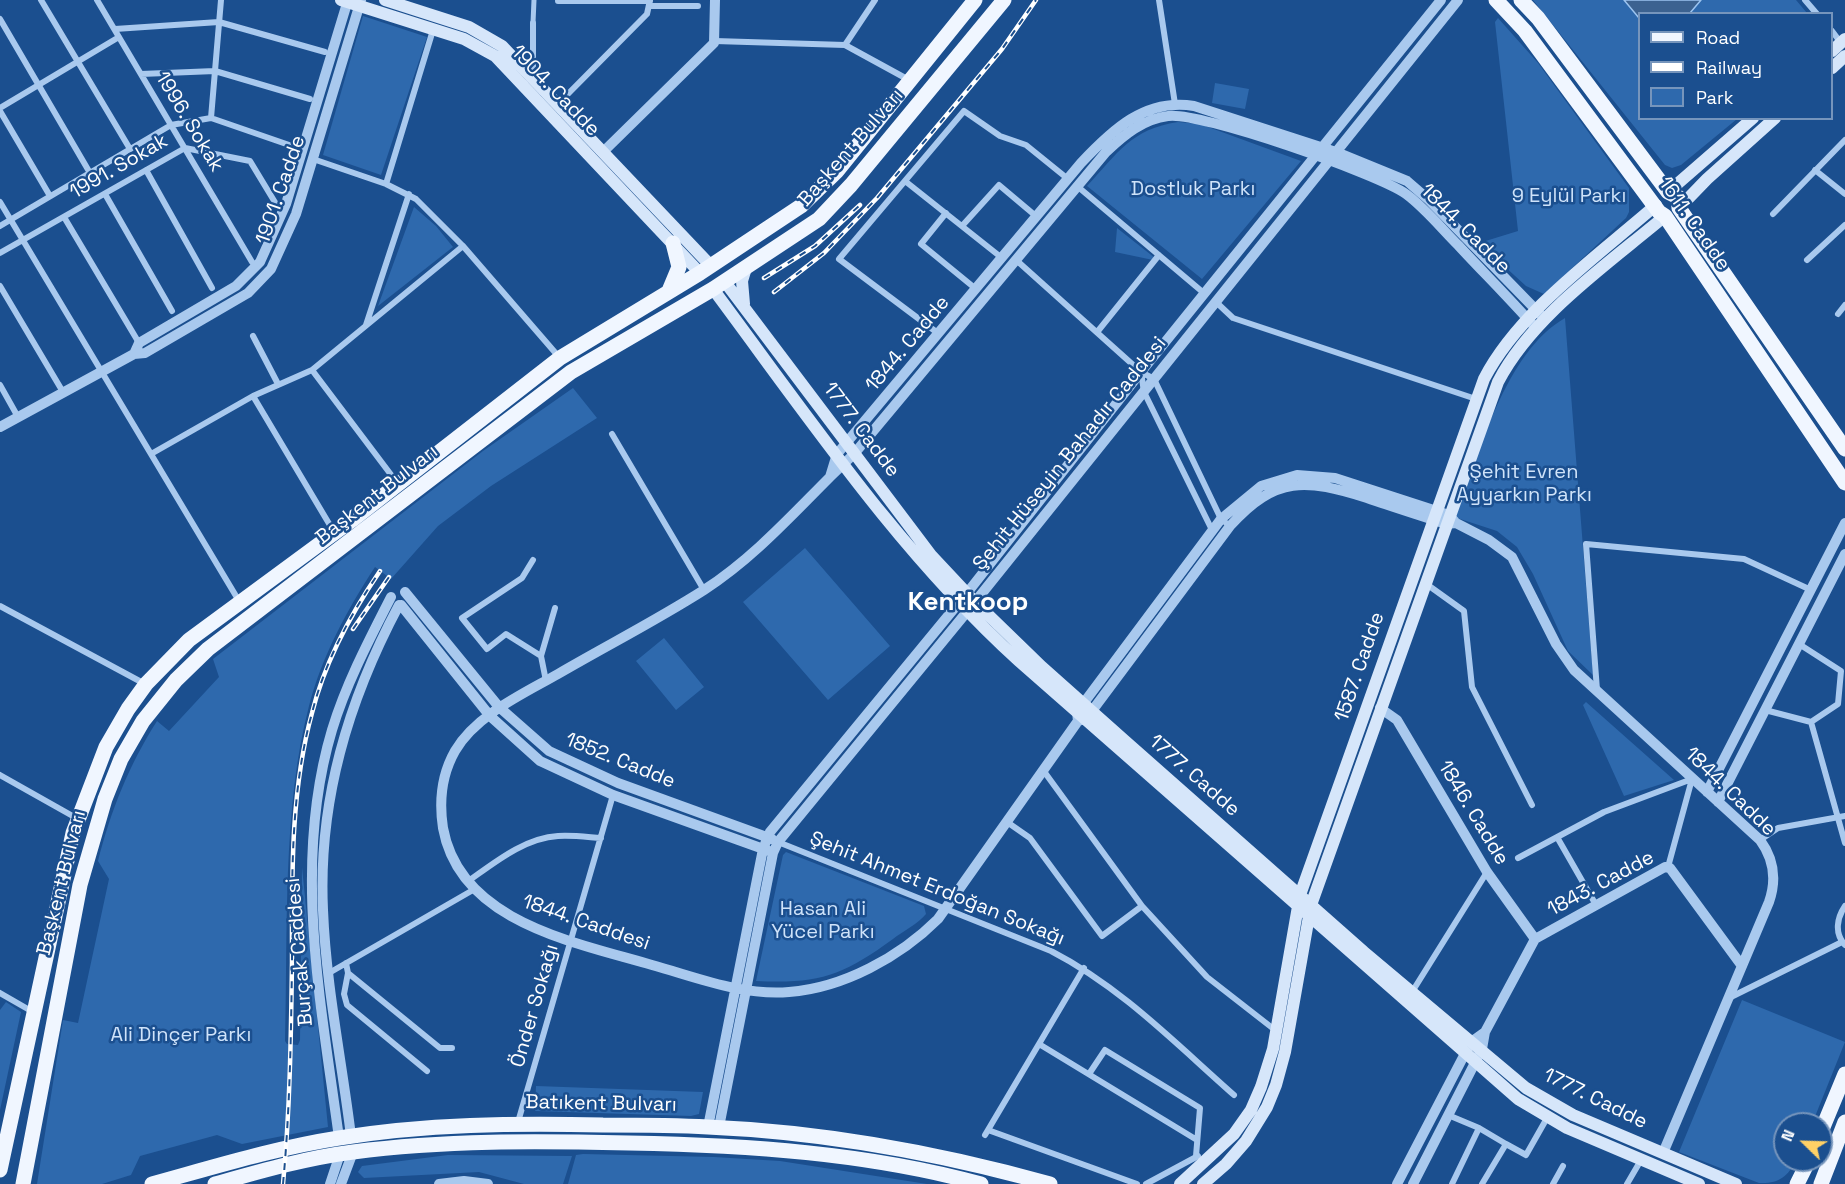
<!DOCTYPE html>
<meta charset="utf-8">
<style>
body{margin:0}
#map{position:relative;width:1845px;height:1184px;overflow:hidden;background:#1b4f8f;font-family:"Space Grotesk",sans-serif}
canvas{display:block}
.legend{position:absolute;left:1638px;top:12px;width:195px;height:108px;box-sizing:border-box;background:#1b4f8f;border:2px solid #7695bc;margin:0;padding:8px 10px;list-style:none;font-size:18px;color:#fff}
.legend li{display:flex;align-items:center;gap:12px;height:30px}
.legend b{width:30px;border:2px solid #7695bc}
.north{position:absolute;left:1773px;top:1112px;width:60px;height:60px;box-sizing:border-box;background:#1b4f8f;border:2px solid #7695bc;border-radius:50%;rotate:293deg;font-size:16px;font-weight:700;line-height:24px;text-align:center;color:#fff}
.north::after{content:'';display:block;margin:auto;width:21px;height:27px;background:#ffd166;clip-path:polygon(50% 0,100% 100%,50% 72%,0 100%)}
</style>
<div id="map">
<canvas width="1845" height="1184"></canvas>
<ul class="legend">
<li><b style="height:8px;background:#f0f6ff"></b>Road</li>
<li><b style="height:8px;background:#fff"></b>Railway</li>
<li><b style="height:16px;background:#2e69ad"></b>Park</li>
</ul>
<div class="north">N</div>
</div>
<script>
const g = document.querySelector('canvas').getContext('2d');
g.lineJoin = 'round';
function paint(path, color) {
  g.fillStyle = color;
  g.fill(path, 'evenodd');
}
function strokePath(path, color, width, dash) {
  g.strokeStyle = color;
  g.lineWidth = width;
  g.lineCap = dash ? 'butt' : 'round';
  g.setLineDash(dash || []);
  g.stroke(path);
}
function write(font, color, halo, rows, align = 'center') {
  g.font = font + ' "Space Grotesk",sans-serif';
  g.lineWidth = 5;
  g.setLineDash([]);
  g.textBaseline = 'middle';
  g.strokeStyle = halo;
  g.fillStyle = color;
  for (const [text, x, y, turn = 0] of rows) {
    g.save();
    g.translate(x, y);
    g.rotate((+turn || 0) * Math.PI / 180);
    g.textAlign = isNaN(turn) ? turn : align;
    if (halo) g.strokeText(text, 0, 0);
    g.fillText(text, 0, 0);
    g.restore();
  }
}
const green = new Path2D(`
 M1533,0H1796L1807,13L1640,14V118L1737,119L1681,165L1672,168L1665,165Z
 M363,16L427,37L381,175L323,155Z
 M1498,18L1538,63L1629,188V212L1626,218L1544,294L1526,286L1479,243L1518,231L1495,22Z
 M1215,83L1249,89L1245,109L1212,103Z
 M1178,122L1200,124L1301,161L1202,279L1087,186C1118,153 1131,129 1178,122Z
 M414,207L436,226L453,247L378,306Z
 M1117,228L1155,258L1153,260L1115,252Z
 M1565,318L1593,675L1568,651L1533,574L1517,547L1497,531L1454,517C1479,455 1505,352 1565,318Z
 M573,388L597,418L491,486L438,526L391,579L375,567C347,610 322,656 309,706C282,808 288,936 285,1041L287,1044L298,1045L300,1040L302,867L328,1127L242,1144L217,1135L140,1156L131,1175L102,1184H37L63,1020L78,1023L109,879L98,861C111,810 129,765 157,721L169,731L219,677L213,659L483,451Z
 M805,548L890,646L828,700L743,602Z
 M664,638L704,687L676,710L636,661Z
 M1586,702L1674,780L1624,796L1583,705Z
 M786,852L924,906L926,914C918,924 903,931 893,939C842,976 819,984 756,981L783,855Z
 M1742,1000L1845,1042L1812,1124H1785V1160H1796C1788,1177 1778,1184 1759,1183L1679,1152Z
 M6,1002L21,1012L0,1110V1010Z
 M536,1086L703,1092L699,1114L691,1116L535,1111Z
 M583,1154L714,1157L780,1161L927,1184H568L576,1155Z
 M448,1155L572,1156L563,1184H524L479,1172L364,1178L358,1172L362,1166Z`);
const water = new Path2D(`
 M1624,0H1701L1690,13L1640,14L1639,18Z`);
const pedestrian = new Path2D(`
 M533,23L534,0`);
const minor = new Path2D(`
 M41,0L130,149
 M97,0L252,262
 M1159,0L1175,104
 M1805,0L1817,14
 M558,1H650
 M650,6H698
 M0,19L90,173
 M115,29L219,22L325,52
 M1832,31L1841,43
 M715,41L845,45L909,80
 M845,45L875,0
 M141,74L215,71L310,99
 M533,76V23
 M559,103L647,14L650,0
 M0,108L119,37
 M0,111L50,196
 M211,118L221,0
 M313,159L386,184L416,199L463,246L559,357
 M146,170L212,288
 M1815,170L1845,194
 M905,181L1002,258
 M386,184L433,30
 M1077,186L1205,294
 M105,194L172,311
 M0,202L239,601
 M946,213L921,244L976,289
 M1773,214L1845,140
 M64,217L139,343
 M0,226L171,125L211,118L295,147
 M962,226L999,185L1037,217
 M0,253L185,148L250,161L276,204
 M1015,259L1141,372L1154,379L1221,519L1230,526
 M1807,260L1845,225
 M0,286L63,392
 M1216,302L1233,318L1476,399
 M1838,314L1845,305
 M366,325L409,194
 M1098,331L1159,255
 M939,334L839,259L964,111L1000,136L1026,145L1068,179
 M253,336L278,384
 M312,370L398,484
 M1141,372L1144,392L1213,532
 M0,385L18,417
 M253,396L334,532
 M612,434L704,590
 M151,454L253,396L312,370L463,246
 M533,560L522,578L462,618L487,649L506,634L541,656L546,681
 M1425,583L1464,611L1472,687L1532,805
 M0,606L145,684
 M541,656L555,608
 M1597,690L1586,544L1744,559L1811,590
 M1765,710L1811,722L1838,704L1841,671L1799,644
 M1811,722L1845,843
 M1043,770L1142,906L1207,977L1275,1030
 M0,775L78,819
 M1007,822L1030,838L1102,936L1142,906
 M1557,837L1596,905
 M1760,840L1778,828L1845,816
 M778,842L1051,951C1121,987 1176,1044 1234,1095
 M1518,858L1604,812L1692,779
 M1668,867L1692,779
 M467,882C494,863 524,838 558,836C572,835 587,837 601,838
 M1845,906C1837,918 1834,933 1845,945
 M346,963L348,973L440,1048H452
 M329,973L473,890
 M348,973L344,994L347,1005L427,1071
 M1412,992L1487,872
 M0,993L33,1012
 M1729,998L1842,942
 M1039,1044L1197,1140
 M1089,1074L1105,1050L1200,1108L1196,1156
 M1448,1115L1479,1128L1506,1144L1482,1184
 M518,1122L613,795
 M988,1130L1137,1184
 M985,1135L1084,968
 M1506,1144L1526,1155L1547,1118
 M1146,1184L1198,1156
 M1452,1184L1479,1128
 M1553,1184L1563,1166
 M1627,1184L1641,1160`);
const tertiary = new Path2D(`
 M604,151L714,43L715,0
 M1533,325C1509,298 1483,272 1458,245C1441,228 1425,208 1406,194C1378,174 1199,111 1168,116C1143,119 1124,135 1106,152L854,454L830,477L837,454L1081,163C1112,130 1145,98 1194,106L1336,152L1407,181L1429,200L1542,316
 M134,354L139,343L236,286L260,262L286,204L348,0
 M0,427L134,354L145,353L248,293L271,269L296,214L361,0
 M1297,475L1335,478L1449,515L1456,523L1446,524C1419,515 1393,507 1367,498C1306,479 1276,475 1230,526L1086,719L1078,721L1077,712L1221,519L1261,486Z
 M830,477C790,517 752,559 704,590C657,620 606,646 558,674C523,694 476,715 455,751C442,774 439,802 443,828C460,922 574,942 652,965C696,977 742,996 789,992C843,988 900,957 938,919L1078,721
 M1456,523L1489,540L1512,557L1556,644L1574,670L1760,840C1774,859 1777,879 1769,902L1663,1153
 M405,592L499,707L549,751L618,783L772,839
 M401,605L490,716L540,761L613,795L769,851
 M1380,708L1397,720L1487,872L1535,939
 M1707,792L1845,523
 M1718,802L1845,554
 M1485,1032L1535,939L1665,867L1670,868L1742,966
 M708,1127L763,849L770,832L971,588L1141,372L1441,0
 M719,1127L773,853L778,842L975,602L1458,0
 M351,1136C342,1062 326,986 323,910C318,801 348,701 399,605
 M339,1138C321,1003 292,864 332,730C346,684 369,640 391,597
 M330,1184L340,1154
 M341,1184L353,1152
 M439,1184L464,1181L488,1184
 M1397,1184L1471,1042L1485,1032L1482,1049L1413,1184`);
const secondary = new Path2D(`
 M341,0L464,39L495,56L700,273
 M385,0L469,27L502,46L711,266
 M1832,51L1845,39
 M1832,68L1845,56
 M1668,192L1753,118
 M1679,208L1707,179L1775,118
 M725,282L931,555L975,602L1042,667L1124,740L1364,952L1526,1088L1573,1115L1736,1184
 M713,289C809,418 900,553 1019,661L1518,1099L1567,1128L1699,1184
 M744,304L742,281L746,268
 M1180,1184L1234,1134L1251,1110L1261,1087L1273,1049L1300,895L1484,379C1519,311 1599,255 1656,205
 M1203,1184L1226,1164L1246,1141L1267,1107L1276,1085L1285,1052L1311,905L1498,382C1532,316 1608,264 1665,216`);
const primary = new Path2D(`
 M1496,0L1525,31L1659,212L1665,216L1845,483
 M1521,0L1538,18L1668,192L1678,197L1679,208L1845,449
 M669,291L679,267L673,243
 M1821,1132L1845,1074
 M0,1170L73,833L106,747L128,709L146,684L189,640L352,520L560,358L700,273L801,206L837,171L975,0
 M23,1184L80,885L105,799L121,759L143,721L176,680L208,649L571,372L713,289L819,219L851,185L1004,0
 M152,1184C214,1167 275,1148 339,1138C426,1124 514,1123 603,1125C638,1125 673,1125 708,1127C824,1132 939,1153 1050,1184
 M215,1184C261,1171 306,1158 353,1152C445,1140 537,1141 629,1143C746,1145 868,1153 981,1184
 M1797,1184L1809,1160
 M1821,1184L1845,1122`);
const rail = new Path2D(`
 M764,278L815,246L860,205
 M774,292L824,253L877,198L1002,49L1036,0
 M353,629L389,577
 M283,1184C290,1110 291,1036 292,962C292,879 290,793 312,713C325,661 350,615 380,571`);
const streetNames = [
 ["1904. Cadde",555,91,46],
 ["1996. Sokak",189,122,59],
 ["Başkent Bulvarı",851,148,-49],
 ["1991. Sokak",119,167,-30],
 ["1901. Cadde",281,190,-71],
 ["1611. Cadde",1694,224,55],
 ["1844. Cadde",1465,229,45],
 ["1844. Cadde",908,344,-50],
 ["1777. Cadde",861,430,53],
 ["Şehit Hüseyin Bahadır Caddesi",1070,454,-51],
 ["Başkent Bulvarı",377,495,-38],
 ["1587. Cadde",1360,667,-71],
 ["1852. Cadde",620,761,22],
 ["1777. Cadde",1194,776,41],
 ["1844. Cadde",1730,792,44],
 ["1846. Cadde",1473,813,59],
 ["Başkent Bulvarı",62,883,-76],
 ["1843. Cadde",1601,884,-28],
 ["Şehit Ahmet Erdoğan Sokağı",937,889,22],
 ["1844. Caddesi",586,923,19],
 ["Burçak Caddesi",300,952,-95],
 ["Önder Sokağı",535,1006,-74],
 ["1777. Cadde",1595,1099,26],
 ["Batıkent Bulvarı",601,1104,1]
];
const parkNames = [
 ["Dostluk Parkı",1193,190],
 ["9 Eylül Parkı",1569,197],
 ["Şehit Evren",1524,473],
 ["Ayyarkın Parkı",1524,496],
 ["Hasan Ali",823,910],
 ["Yücel Parkı",823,933],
 ["Ali Dinçer Parkı",181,1036]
];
const districtNames = [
 ["Kentkoop",968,603]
];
paint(green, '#2e69ad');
paint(water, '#3c6290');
strokePath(water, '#9cc4f0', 1.5);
strokePath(pedestrian, '#a9c9ee', 5);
strokePath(minor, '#a9c9ee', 6);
strokePath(tertiary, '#a9c9ee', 10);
strokePath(secondary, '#d6e6fa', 12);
strokePath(primary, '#f0f6ff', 15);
strokePath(rail, '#fff', 4.5);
strokePath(rail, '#1b4f8f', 2, [7]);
write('20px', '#fff', '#1b4f8f', streetNames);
write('20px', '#cfe3fa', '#1b4f8f', parkNames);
write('bold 26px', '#fff', '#1b4f8f', districtNames);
</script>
